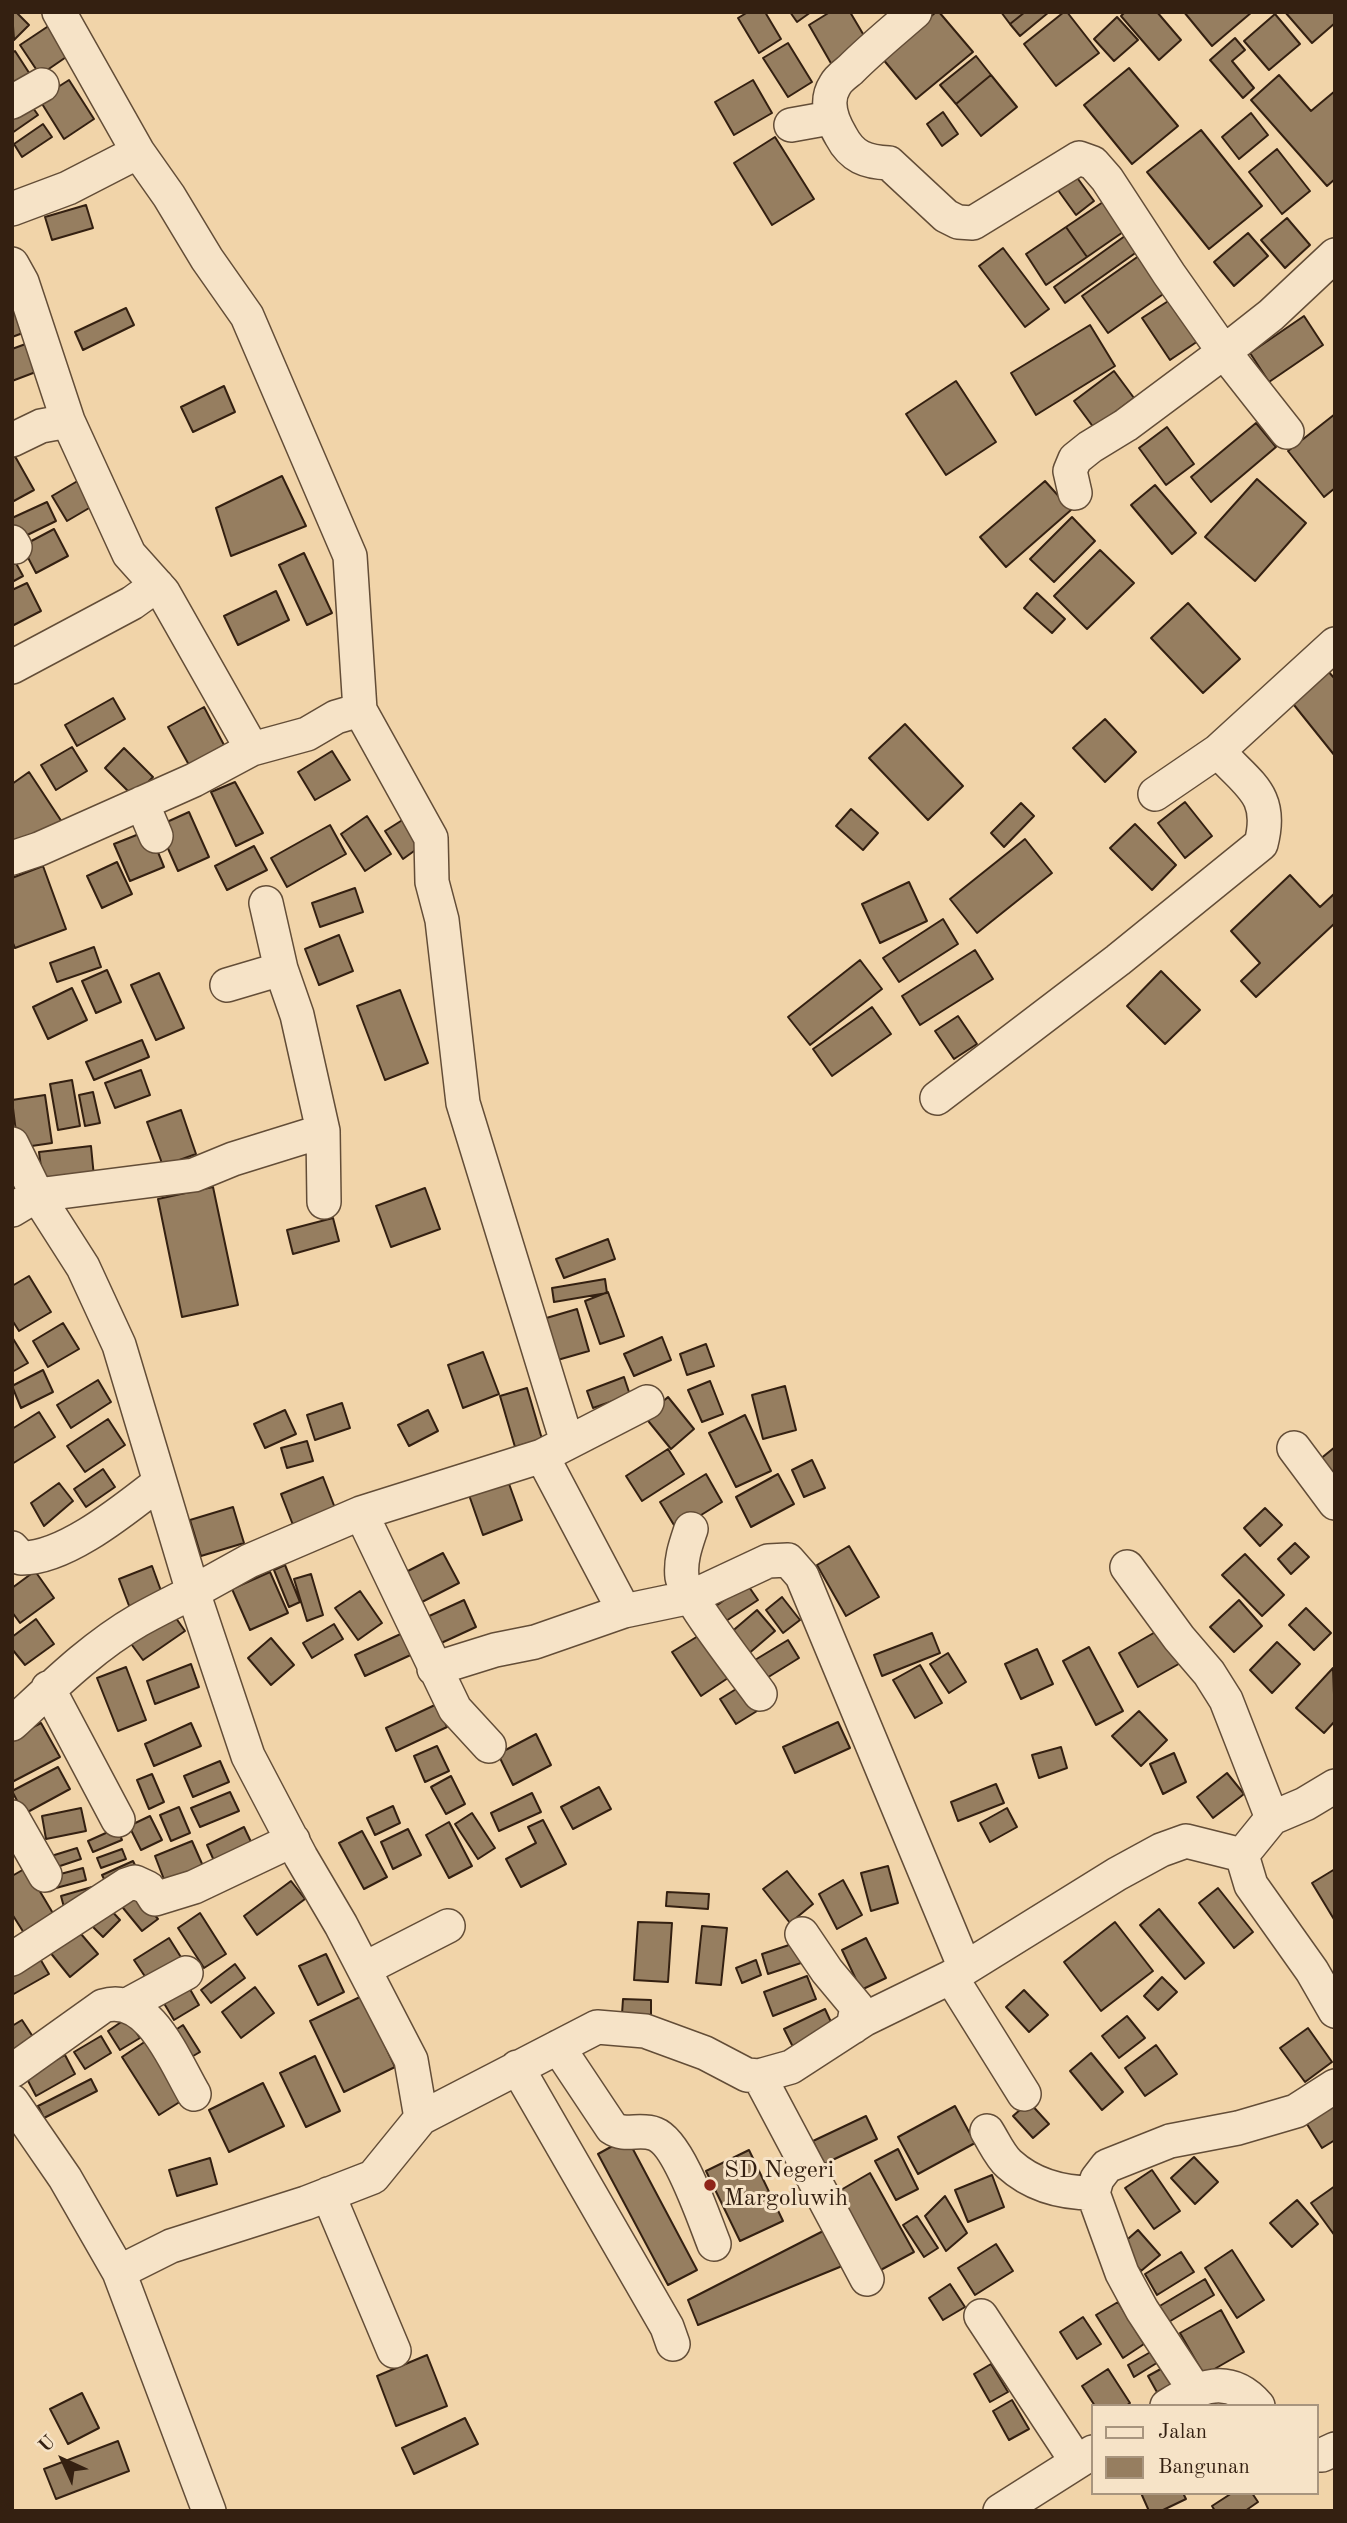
<!DOCTYPE html>
<style>
body{margin:0}
#map{position:relative;width:1347px;height:2523px;overflow:hidden;background:#f1d4a9;font-family:"Old Standard TT",serif}
canvas{display:block}
.frame{position:absolute;inset:0;border:14px solid #342011;pointer-events:none}
.legend{position:absolute;left:1091px;top:2404px;width:228px;height:91px;box-sizing:border-box;background:#f6e3c7;border:2px solid #a8957e;margin:0;padding:9px 12px;list-style:none;font-size:21px;color:#342011}
.legend li{display:flex;align-items:center;gap:14px;height:35px}
.legend b{width:35px;border:2px solid #a8957e}
.north{position:absolute;left:28px;top:2425px;width:70px;height:70px;-webkit-text-stroke:5px #f6e3c7;paint-order:stroke;rotate:315deg;font-size:19px;font-weight:700;line-height:28px;text-align:center;color:#342011}
.north::after{content:'';display:block;margin:auto;width:24px;height:32px;background:#342011;clip-path:polygon(50% 0,100% 100%,50% 72%,0 100%)}
</style>
<div id="map">
<canvas width="1347" height="2523"></canvas>
<div class="frame"></div>
<ul class="legend">
<li><b style="height:9px;background:#f6e3c7"></b>Jalan</li>
<li><b style="height:19px;background:#967e60"></b>Bangunan</li>
</ul>
<div class="north">U</div>
</div>
<script>
const g = document.querySelector('canvas').getContext('2d');
g.lineJoin = 'round';
function paint(path, color) {
  g.fillStyle = color;
  g.fill(path, 'evenodd');
}
function strokePath(path, color, width, dash) {
  g.strokeStyle = color;
  g.lineWidth = width;
  g.lineCap = dash ? 'butt' : 'round';
  g.setLineDash(dash || []);
  g.stroke(path);
}
function write(font, color, halo, rows, align = 'center') {
  g.font = font + ' "Old Standard TT",serif';
  g.lineWidth = 6;
  g.setLineDash([]);
  g.textBaseline = 'middle';
  g.strokeStyle = halo;
  g.fillStyle = color;
  for (const [text, x, y, turn = 0] of rows) {
    g.save();
    g.translate(x, y);
    g.rotate((+turn || 0) * Math.PI / 180);
    g.textAlign = isNaN(turn) ? turn : align;
    if (halo) g.strokeText(text, 0, 0);
    g.fillText(text, 0, 0);
    g.restore();
  }
}
const building = new Path2D(`
 M12,12H16L29,25L14,40Z
 M748,12H765L781,39L759,53L738,18Z
 M790,12H811L797,22Z
 M830,12H850L869,44L832,65L809,25Z
 M936,12H939L973,52L916,99L882,58Z
 M1001,12H1025L1010,24Z
 M1025,12H1049L1020,36L1010,24Z
 M1064,12H1067L1099,53L1056,86L1024,44Z
 M1125,12H1157L1181,40L1159,60L1121,16Z
 M1184,12H1252L1212,46Z
 M1285,12H1335V23L1312,43Z
 M1275,14L1300,44L1269,70L1244,41Z
 M1117,17L1138,40L1114,61L1094,39Z
 M53,23L72,53L40,75L20,45Z
 M1235,38L1245,50L1232,61L1254,88L1243,98L1210,60Z
 M788,43L812,82L788,97L763,58Z
 M15,51L35,82L12,96V53Z
 M976,56L991,75L956,104L940,85Z
 M1129,68L1178,126L1132,164L1084,105Z
 M991,75L1017,107L981,136L956,104Z
 M1279,75L1311,111L1335,91V179L1327,186L1251,100Z
 M69,80L94,119L64,139L39,99Z
 M753,80L772,113L734,135L715,102Z
 M26,98L38,115L12,133V108Z
 M943,112L958,134L942,146L927,124Z
 M1251,113L1268,135L1239,159L1222,137Z
 M43,124L52,137L22,157L14,144Z
 M1201,130L1262,206L1209,249L1147,172Z
 M775,137L814,199L772,225L734,163Z
 M1277,149L1310,191L1282,214L1249,172Z
 M1073,172L1094,201L1076,215L1055,186Z
 M1106,200L1126,230L1087,257L1066,227Z
 M86,205L93,228L52,240L45,217Z
 M1287,218L1310,245L1285,268L1261,240Z
 M1066,227L1087,257L1046,285L1026,254Z
 M1136,228L1148,244L1065,303L1054,287Z
 M1248,233L1268,256L1234,286L1214,262Z
 M1003,248L1049,309L1025,327L979,266Z
 M1150,248L1176,285L1108,333L1082,296Z
 M1176,296L1204,337L1170,360L1142,318Z
 M12,304L31,330L12,337Z
 M126,308L134,325L83,350L75,332Z
 M1304,316L1323,345L1269,382L1250,353Z
 M1090,325L1115,366L1036,415L1011,373Z
 M31,342L41,370L12,381V349Z
 M1114,371L1134,398L1094,428L1074,401Z
 M956,381L996,442L946,475L906,414Z
 M224,386L235,412L193,432L181,407Z
 M1335,414V488L1324,497L1288,451Z
 M1256,423L1276,447L1211,502L1191,477Z
 M1167,427L1194,464L1166,485L1139,448Z
 M12,451L34,490L12,502Z
 M282,476L306,526L231,556L216,508Z
 M81,479L96,504L67,521L52,496Z
 M1257,479L1306,523L1255,581L1205,537Z
 M1045,481L1071,510L1006,567L980,537Z
 M1155,485L1196,533L1172,554L1131,505Z
 M47,502L56,521L17,540L12,531V518Z
 M1072,517L1095,541L1054,582L1030,559Z
 M54,529L68,556L36,573L22,546Z
 M1100,550L1134,583L1087,629L1054,596Z
 M304,553L332,613L307,625L279,565Z
 M12,556L23,576L12,582Z
 M27,583L41,611L12,626V590Z
 M276,591L289,620L238,645L224,616Z
 M1037,593L1065,619L1052,633L1024,608Z
 M1188,603L1240,659L1203,693L1151,638Z
 M1327,670L1335,679V756L1290,700Z
 M113,698L125,719L77,746L65,725Z
 M204,707L224,745L189,765L168,727Z
 M1105,719L1136,752L1105,782L1073,748Z
 M905,724L963,786L928,820L869,758Z
 M72,747L87,771L56,790L41,765Z
 M124,748L153,777L134,797L105,768Z
 M332,751L350,780L315,800L298,772Z
 M29,772L62,822L19,850L12,840V784Z
 M235,782L263,833L236,846L211,792Z
 M1185,802L1212,836L1185,858L1158,823Z
 M1021,803L1034,816L1004,847L991,833Z
 M851,809L878,833L863,850L836,826Z
 M189,812L209,857L178,871L158,826Z
 M367,816L391,854L365,871L341,834Z
 M404,819L421,846L403,859L385,831Z
 M1135,824L1176,865L1152,890L1110,848Z
 M330,825L346,854L287,887L271,858Z
 M149,830L164,867L130,881L114,844Z
 M1025,839L1052,873L977,933L950,899Z
 M254,846L267,870L227,890L215,866Z
 M117,862L132,894L102,908L87,876Z
 M43,866L66,929L15,948L12,941V878Z
 M1290,875L1320,907L1335,893V923L1256,997L1241,981L1260,963L1231,931Z
 M909,882L927,921L880,943L862,904Z
 M355,888L363,912L320,927L312,903Z
 M943,919L958,944L899,982L883,958Z
 M339,935L353,971L319,985L305,949Z
 M94,947L101,967L57,982L50,963Z
 M975,950L993,979L920,1025L902,996Z
 M860,960L882,989L810,1045L788,1017Z
 M107,970L121,1002L96,1013L82,981Z
 M1161,971L1200,1010L1165,1044L1127,1006Z
 M159,973L184,1028L156,1040L131,985Z
 M72,988L87,1020L48,1039L33,1007Z
 M400,990L428,1063L385,1080L357,1006Z
 M872,1007L891,1034L832,1076L813,1049Z
 M958,1016L977,1044L954,1059L935,1031Z
 M142,1040L149,1057L94,1080L86,1062Z
 M141,1070L150,1095L115,1108L105,1083Z
 M72,1080L80,1126L58,1130L50,1084Z
 M93,1092L100,1123L85,1126L79,1095Z
 M45,1095L52,1143L18,1148L12,1100Z
 M181,1110L196,1154L163,1166L147,1122Z
 M91,1146L94,1177L43,1183L39,1152Z
 M213,1187L238,1305L182,1317L158,1199Z
 M425,1188L440,1229L391,1247L376,1206Z
 M333,1218L339,1241L293,1254L287,1230Z
 M608,1239L615,1259L564,1278L556,1259Z
 M29,1276L51,1312L19,1331L12,1320V1286Z
 M605,1279L607,1293L554,1302L552,1288Z
 M608,1292L624,1336L600,1344L585,1301Z
 M577,1309L589,1351L554,1361L543,1319Z
 M63,1323L79,1349L48,1367L33,1341Z
 M12,1337L28,1363L12,1372Z
 M662,1337L671,1360L634,1376L624,1354Z
 M706,1344L714,1366L687,1375L680,1354Z
 M483,1352L499,1394L463,1408L448,1365Z
 M43,1370L53,1392L21,1408L12,1386Z
 M624,1377L630,1395L593,1408L587,1391Z
 M98,1380L111,1402L71,1428L57,1405Z
 M710,1381L723,1414L702,1422L688,1390Z
 M785,1386L796,1430L763,1439L752,1395Z
 M527,1388L542,1439L515,1447L500,1396Z
 M668,1397L694,1429L671,1449L645,1417Z
 M342,1403L350,1428L315,1440L307,1415Z
 M285,1410L296,1434L265,1448L254,1424Z
 M428,1410L438,1431L409,1446L398,1425Z
 M39,1412L55,1437L12,1464V1429Z
 M745,1415L771,1471L736,1487L709,1433Z
 M108,1419L125,1445L85,1472L67,1446Z
 M307,1441L313,1461L287,1468L281,1448Z
 M1335,1447V1479L1319,1460Z
 M668,1449L684,1474L642,1501L626,1476Z
 M812,1460L825,1488L804,1497L792,1470Z
 M103,1469L115,1487L86,1507L74,1489Z
 M706,1474L722,1502L677,1530L660,1502Z
 M778,1474L794,1504L751,1527L736,1497Z
 M323,1477L335,1508L293,1525L281,1494Z
 M508,1481L522,1520L483,1535L469,1495Z
 M59,1483L73,1501L44,1526L31,1503Z
 M233,1507L244,1543L201,1556L190,1520Z
 M1265,1508L1282,1525L1260,1546L1244,1528Z
 M1295,1543L1309,1557L1291,1574L1278,1559Z
 M849,1546L879,1597L846,1616L817,1565Z
 M443,1553L459,1583L420,1603L404,1573Z
 M1245,1554L1284,1595L1262,1616L1222,1575Z
 M285,1565L300,1602L289,1607L274,1570Z
 M152,1566L164,1599L131,1611L119,1579Z
 M35,1571L54,1598L20,1623L12,1612V1588Z
 M270,1572L288,1613L250,1630L232,1589Z
 M311,1574L323,1615L307,1621L294,1579Z
 M747,1584L758,1600L723,1623L713,1608Z
 M360,1591L382,1623L358,1640L335,1608Z
 M782,1597L800,1620L783,1633L766,1610Z
 M464,1600L476,1627L439,1644L427,1617Z
 M1239,1600L1262,1626L1234,1652L1210,1627Z
 M1306,1608L1331,1633L1314,1650L1289,1625Z
 M757,1610L775,1631L747,1655L729,1634Z
 M171,1611L185,1631L143,1660L129,1641Z
 M36,1619L54,1644L25,1665L12,1649V1637Z
 M334,1624L343,1639L312,1658L303,1643Z
 M1164,1627L1184,1661L1138,1687L1119,1653Z
 M405,1632L415,1653L365,1676L355,1655Z
 M703,1633L731,1676L701,1696L672,1652Z
 M932,1633L940,1653L882,1676L874,1655Z
 M271,1638L294,1665L271,1685L248,1658Z
 M788,1640L799,1658L762,1681L750,1663Z
 M1277,1642L1300,1664L1272,1693L1250,1670Z
 M1089,1647L1123,1711L1096,1725L1063,1661Z
 M1037,1649L1053,1684L1021,1699L1005,1664Z
 M948,1653L966,1682L949,1693L930,1664Z
 M191,1664L199,1687L155,1704L147,1681Z
 M920,1665L942,1703L915,1718L893,1680Z
 M126,1667L146,1720L118,1731L97,1678Z
 M1333,1668L1335,1721L1324,1733L1296,1708Z
 M741,1686L757,1711L736,1724L720,1699Z
 M437,1704L447,1727L396,1751L386,1728Z
 M1139,1711L1167,1740L1141,1766L1112,1736Z
 M838,1722L850,1748L795,1773L783,1747Z
 M41,1723L60,1757L12,1782V1738Z
 M191,1723L201,1746L154,1766L145,1744Z
 M536,1734L551,1765L513,1785L498,1754Z
 M437,1746L449,1771L425,1782L414,1756Z
 M1061,1747L1067,1768L1039,1778L1032,1755Z
 M1174,1753L1186,1782L1163,1794L1150,1764Z
 M220,1761L229,1782L193,1797L184,1776Z
 M58,1767L70,1789L24,1814L12,1791Z
 M1227,1773L1244,1794L1213,1818L1197,1797Z
 M152,1774L164,1802L149,1809L137,1780Z
 M451,1776L465,1804L446,1814L431,1787Z
 M996,1784L1004,1803L958,1821L951,1802Z
 M599,1787L611,1809L573,1829L561,1807Z
 M230,1792L239,1811L200,1827L191,1808Z
 M532,1793L541,1812L499,1831L491,1813Z
 M393,1806L400,1823L375,1835L367,1818Z
 M179,1807L190,1833L171,1841L160,1815Z
 M81,1808L86,1831L46,1839L42,1816Z
 M1007,1808L1017,1827L990,1842L980,1823Z
 M472,1813L495,1848L478,1859L455,1824Z
 M150,1816L162,1840L141,1850L129,1826Z
 M543,1820L566,1864L521,1887L506,1859L536,1843L528,1827Z
 M449,1822L472,1866L449,1878L426,1835Z
 M244,1827L252,1844L215,1863L207,1845Z
 M117,1828L122,1840L93,1852L88,1841Z
 M408,1829L421,1855L393,1869L381,1842Z
 M362,1831L387,1877L364,1889L339,1843Z
 M192,1841L203,1866L165,1882L155,1856Z
 M77,1848L81,1859L51,1869L48,1857Z
 M122,1849L126,1859L101,1868L97,1858Z
 M133,1861L138,1871L107,1885L102,1875Z
 M888,1866L898,1903L871,1911L861,1873Z
 M26,1868L54,1915L24,1933L12,1914V1876Z
 M83,1868L86,1880L56,1888L53,1876Z
 M1335,1869V1921L1312,1883Z
 M787,1871L813,1904L790,1923L763,1889Z
 M843,1880L862,1915L837,1929L819,1894Z
 M291,1881L305,1899L257,1935L244,1916Z
 M92,1887L96,1902L65,1911L61,1896Z
 M1218,1888L1253,1932L1234,1948L1199,1903Z
 M135,1891L158,1919L142,1931L119,1903Z
 M667,1892L709,1894L708,1909L666,1906Z
 M109,1908L120,1920L103,1937L91,1925Z
 M1159,1909L1204,1963L1185,1979L1140,1925Z
 M200,1913L226,1954L204,1968L178,1928Z
 M638,1922L672,1923L668,1982L634,1980Z
 M1115,1922L1153,1971L1101,2011L1064,1962Z
 M702,1926L727,1928L721,1985L696,1983Z
 M76,1928L98,1954L70,1977L49,1951Z
 M169,1938L184,1962L150,1984L134,1960Z
 M866,1938L886,1978L861,1990L842,1950Z
 M801,1941L807,1961L768,1974L762,1954Z
 M326,1954L344,1992L318,2005L299,1966Z
 M39,1957L49,1974L12,1995V1973Z
 M756,1960L761,1975L742,1983L736,1968Z
 M235,1964L245,1978L211,2003L201,1990Z
 M807,1976L816,1999L773,2016L764,1992Z
 M1162,1977L1177,1992L1158,2010L1144,1996Z
 M187,1984L199,2005L174,2020L162,2000Z
 M255,1987L274,2013L241,2038L222,2012Z
 M1024,1990L1048,2015L1029,2032L1006,2007Z
 M362,1996L395,2067L344,2092L310,2021Z
 M623,1999L651,2000V2015L622,2014Z
 M825,2009L837,2035L797,2055L784,2029Z
 M1127,2016L1145,2038L1119,2058L1102,2036Z
 M127,2018L140,2038L120,2050L108,2031Z
 M22,2020L37,2043L12,2056V2026Z
 M183,2025L200,2052L181,2063L165,2037Z
 M1308,2028L1332,2062L1305,2082L1280,2048Z
 M101,2036L111,2053L85,2069L74,2052Z
 M149,2039L186,2098L159,2115L122,2057Z
 M1156,2045L1177,2074L1145,2096L1125,2068Z
 M1091,2053L1123,2092L1102,2110L1070,2071Z
 M65,2055L75,2074L36,2096L26,2077Z
 M315,2056L340,2111L306,2127L280,2073Z
 M91,2079L97,2091L44,2118L38,2106Z
 M263,2083L284,2126L229,2152L209,2110Z
 M1029,2102L1049,2124L1033,2138L1013,2116Z
 M1335,2102V2140L1322,2148L1305,2121Z
 M955,2106L975,2143L918,2174L898,2137Z
 M866,2116L877,2139L824,2164L813,2141Z
 M627,2138L697,2270L668,2285L598,2154Z
 M898,2149L918,2189L896,2200L875,2161Z
 M749,2150L783,2221L740,2241L706,2171Z
 M1194,2157L1218,2182L1195,2204L1171,2178Z
 M210,2158L217,2184L177,2196L169,2170Z
 M1152,2170L1180,2211L1154,2229L1125,2188Z
 M870,2173L914,2252L877,2272L834,2194Z
 M992,2175L1004,2207L968,2222L955,2190Z
 M1335,2186V2236L1311,2203Z
 M945,2196L967,2233L946,2251L925,2216Z
 M1297,2200L1318,2224L1292,2247L1270,2223Z
 M917,2216L938,2248L924,2257L903,2225Z
 M833,2226L852,2262L698,2325L688,2300Z
 M1138,2230L1160,2255L1141,2271L1120,2246Z
 M996,2244L1013,2271L975,2295L958,2268Z
 M1232,2250L1264,2300L1237,2318L1205,2268Z
 M1181,2252L1194,2272L1157,2295L1145,2274Z
 M1205,2279L1214,2295L1167,2323L1158,2307Z
 M950,2284L965,2307L943,2320L929,2298Z
 M1118,2302L1144,2344L1123,2358L1096,2315Z
 M1221,2310L1244,2352L1204,2375L1180,2333Z
 M1083,2317L1101,2344L1077,2359L1060,2332Z
 M1154,2350L1160,2361L1134,2377L1128,2365Z
 M427,2355L447,2406L396,2426L377,2376Z
 M991,2364L1008,2392L990,2402L974,2374Z
 M1168,2365L1178,2383L1158,2394L1148,2376Z
 M1108,2369L1130,2403L1126,2406H1095L1082,2386Z
 M82,2393L99,2428L68,2444L50,2409Z
 M1012,2400L1029,2429L1009,2440L993,2411Z
 M465,2418L478,2444L414,2474L402,2448Z
 M118,2441L129,2471L56,2499L44,2469Z
 M1141,2493H1183L1186,2499L1161,2511H1149Z
 M1232,2493H1252L1258,2502L1245,2511H1215L1212,2506Z`);
const minor = new Path2D(`
 M59,12L138,152L169,196L207,259L247,316L350,556L360,710
 M915,12C893,31 871,49 850,70C845,74 838,79 835,85C824,102 832,121 841,136C852,157 866,162 889,163L946,216L958,222L973,223L1079,158L1093,163L1107,179L1169,274L1224,352L1271,315L1335,255
 M12,102L42,85
 M791,125L830,118
 M12,209L68,188L138,152
 M12,264L22,282L68,421L129,554L163,592L252,749
 M12,440L41,426L68,421
 M1075,493L1070,471L1075,459L1090,447L1126,425L1224,352L1287,432
 M12,542L15,547
 M12,667L132,603L157,585
 M1155,794L1218,751L1335,644
 M142,803L156,836
 M12,858L39,849L194,780L252,749L307,734L336,717L360,710L431,838L432,882L442,920L463,1103L567,1442
 M266,903L281,969
 M227,985L281,969L297,1015L323,1131L233,1159L194,1175L37,1195L83,1267L119,1345L193,1592L249,1561L361,1513L542,1456L647,1402
 M937,1098L1118,960L1261,844C1274,794 1248,785 1218,751
 M323,1131L324,1202
 M12,1144L37,1195L12,1210
 M1294,1448L1335,1503
 M542,1456L624,1611
 M361,1513L455,1709L489,1746
 M691,1529C686,1544 680,1560 682,1577C685,1597 745,1673 760,1694
 M12,1548L21,1558C65,1559 125,1509 160,1482
 M1127,1567L1179,1638L1209,1673L1226,1700L1272,1818
 M434,1669L495,1650L535,1642L624,1611L691,1597L768,1561L788,1560L802,1576L965,1968
 M48,1688L118,1820
 M12,1724C52,1687 92,1647 139,1620C157,1610 175,1601 193,1592L248,1756L301,1857L341,1925L411,2060L421,2118L373,2177L306,2203L171,2246L119,2272
 M12,1817L45,1875
 M1242,1855L1272,1818L1305,1804L1335,1786
 M802,1934L827,1971L857,2007L853,2027
 M12,1959L126,1885L135,1882L148,1888L155,1899L194,1887L293,1840
 M364,1969L448,1926
 M951,1977L1024,2094
 M127,2005L186,1973
 M558,2047L612,2128C625,2137 640,2128 655,2134C679,2143 704,2219 714,2244
 M517,2067L667,2327L673,2344
 M12,2071L103,2006C149,1992 175,2062 194,2094
 M759,2076L867,2279
 M12,2101L65,2178L119,2272L209,2511
 M421,2118L597,2027L645,2031L705,2053L747,2075L759,2076L791,2067L865,2019L951,1977L1117,1874L1161,1850L1186,1841L1242,1855L1251,1885L1312,1971L1335,2011
 M987,2131C994,2142 1000,2156 1009,2164C1032,2185 1062,2193 1093,2193
 M328,2194L394,2351
 M981,2316L1077,2462
 M1194,2389L1142,2310L1122,2273L1093,2193L1097,2179L1107,2166L1170,2141L1238,2128L1296,2111L1335,2086
 M1167,2406C1198,2386 1230,2373 1258,2406
 M1317,2455H1322L1335,2449
 M1000,2511L1093,2452`);
const markers = [
 [710,2185,7,"#8f2418"]
];
const poiNames = [
 ["SD Negeri",724,2171],
 ["Margoluwih",724,2199]
];
paint(building, '#967e60');
strokePath(building, '#342011', 2);
strokePath(minor, '#634d37', 36);
strokePath(minor, '#f6e3c7', 33);
for (const [x, y, r, color] of markers) {
  const dot = new Path2D();
  dot.arc(x, y, r, 0, 2 * Math.PI);
  g.fillStyle = color;
  g.fill(dot);
  strokePath(dot, '#f6e3c7', 2.5);
}
write('24px', '#342011', '#f6e3c7', poiNames, 'left');
</script>
